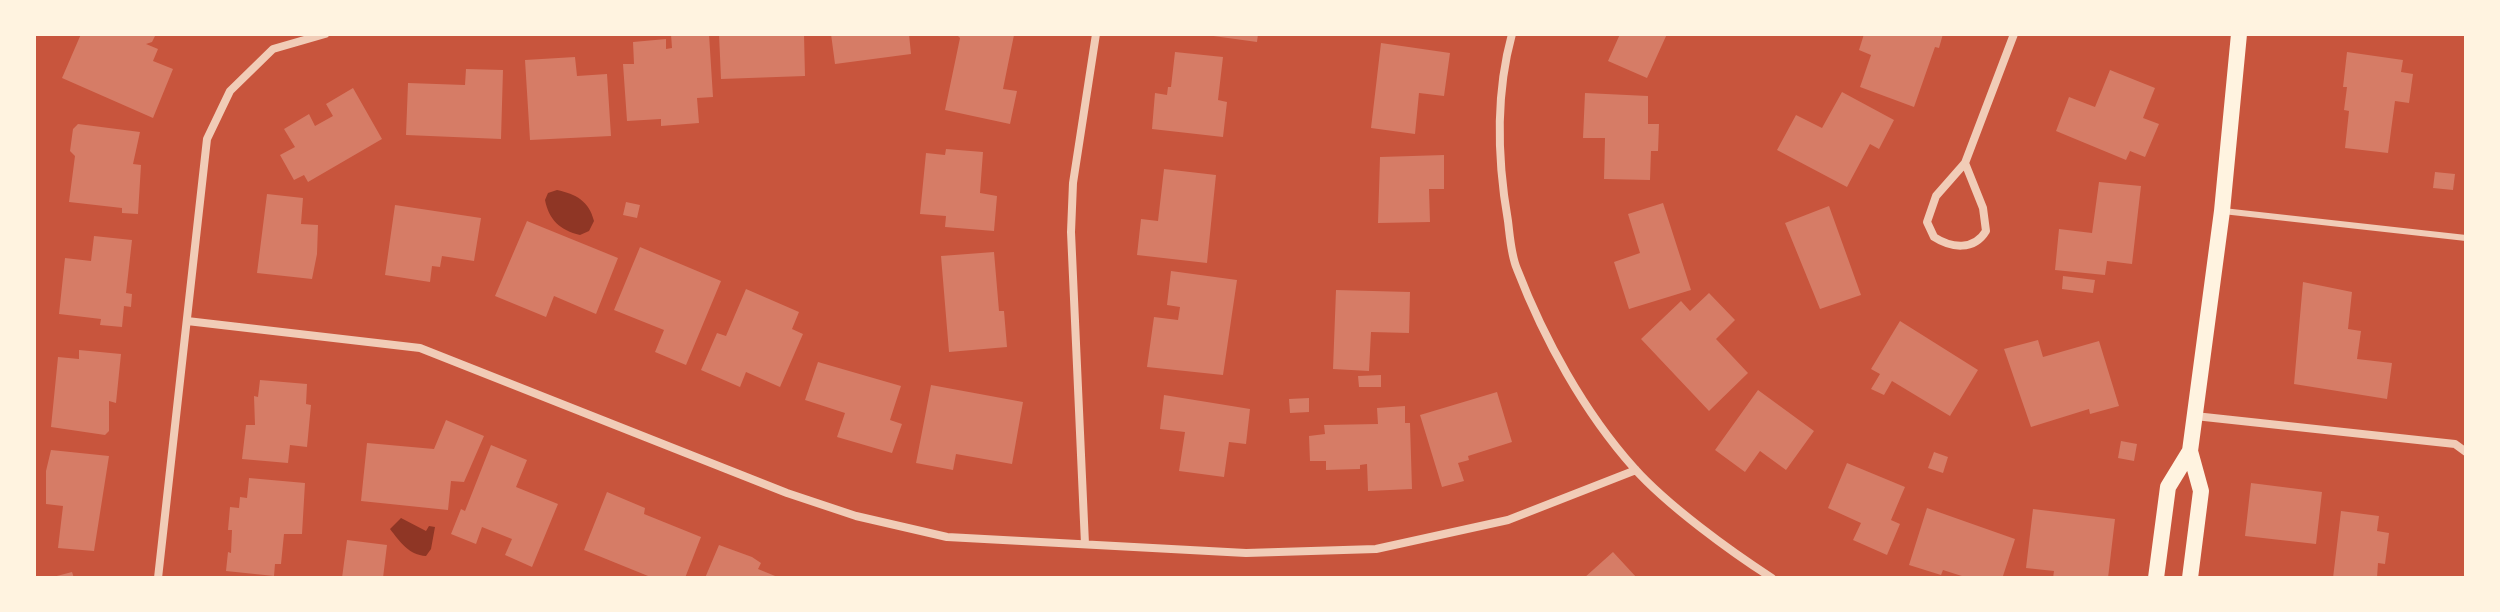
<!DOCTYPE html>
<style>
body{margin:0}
#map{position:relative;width:2500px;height:612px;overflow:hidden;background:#c8553d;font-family:"Varela Round",sans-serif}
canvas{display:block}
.frame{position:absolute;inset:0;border:36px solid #fff3e0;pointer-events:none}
</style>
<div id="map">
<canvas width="2500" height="612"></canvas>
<div class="frame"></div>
</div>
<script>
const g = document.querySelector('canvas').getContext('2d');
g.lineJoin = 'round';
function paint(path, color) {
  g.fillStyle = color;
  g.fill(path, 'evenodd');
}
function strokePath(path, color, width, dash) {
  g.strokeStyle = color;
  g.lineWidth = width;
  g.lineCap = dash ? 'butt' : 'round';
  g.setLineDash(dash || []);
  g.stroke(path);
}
const water = new Path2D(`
 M557,190C576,194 589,201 594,221L589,231L580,235C560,230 549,220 545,200L548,193Z
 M401,518L426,531L429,526L435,527L431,549L426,556C409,555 400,542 390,529Z`);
const building = new Path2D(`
 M81,34H156L152,42L146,44L158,49L153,61L173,69L153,118L62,78Z
 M671,34H709L713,97L697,98L699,123L661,126V119L627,121L623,64H634L633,42L666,39V49L672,48Z
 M719,34H804L805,76L721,79Z
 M831,34H909L911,54L835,64Z
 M956,34L1014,35L1003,89L1017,91L1010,124L945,110L960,38Z
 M1199,34H1258L1257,42Z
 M1620,34H1667L1647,78L1608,61Z
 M1864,34H1943L1939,48L1935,47L1914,107L1860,87L1871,55L1859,50Z
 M1381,43L1450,53L1444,96L1419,93L1415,134L1371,128Z
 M1175,52L1223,57L1218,100L1227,102L1223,137L1152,129L1155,93L1167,95L1168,87H1171Z
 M2347,52L2403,60L2401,72L2413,74L2409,103L2395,101L2388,153L2345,148L2349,111L2344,110L2347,87H2343Z
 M575,57L577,76L607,74L611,136L530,140L525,60Z
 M466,69L503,70L501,139L406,135L408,83L465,85Z
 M2110,70L2155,88L2143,118L2159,124L2145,157L2130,151L2126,160L2056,131L2069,97L2095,107Z
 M353,88L382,139L308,182L304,175L294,180L280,155L295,147L284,129L309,114L315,126L333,116L326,104Z
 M1842,92L1894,120L1879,149L1870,144L1847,187L1777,150L1796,115L1822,128Z
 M1585,93L1648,96V124H1659L1658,151H1651L1650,180L1604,179L1605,138H1583Z
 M78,124L140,132L133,164L141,165L138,214L122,213V208L69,202L75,156L70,151L73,129Z
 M946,149L983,152L980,193L997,196L994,231L945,227L946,216L920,214L926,153L945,155Z
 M1444,155V189H1429L1430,222L1378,223L1380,157Z
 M1164,169L1216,175L1207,263L1137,255L1141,219L1158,221Z
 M2435,172L2455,174L2453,190L2433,188Z
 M2099,182L2141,186L2132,264L2107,261L2105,275L2055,270L2059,229L2092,233Z
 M267,194L303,198L301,224L318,225L317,254L312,279L257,273Z
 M626,202L640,205L637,218L623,215Z
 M1663,203L1691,290L1629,309L1614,262L1640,253L1628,214Z
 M395,205L481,218L474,261L442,256L440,267L432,266L430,282L385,275Z
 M1829,206L1861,295L1820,309L1785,223Z
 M527,221L618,258L596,314L554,296L546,317L495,296Z
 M94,236L132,240L126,293L132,294L131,307L124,306L122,327L100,325L101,319L59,314L65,258L91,261Z
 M640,247L721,281L686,365L655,352L664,330L614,310Z
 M994,252L999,311H1004L1007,347L949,352L941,256Z
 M1171,271L1237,280L1223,375L1147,367L1154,317L1178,320L1180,307L1167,305Z
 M2063,276L2095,280L2093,293L2062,289Z
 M2303,282L2352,292L2348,329L2361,331L2357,359L2392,363L2387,399L2294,384Z
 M746,289L799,312L792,329L803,334L780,387L746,372L740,387L701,370L717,333L726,336Z
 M1336,290L1410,292L1409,333L1371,332L1369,371L1333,369Z
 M1709,293L1735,320L1716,339L1748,373L1709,411L1641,339L1681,301L1690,311Z
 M1900,321L1978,370L1950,416L1892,381L1884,395L1871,389L1880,374L1871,369Z
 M2038,340L2043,357L2099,341L2119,406L2090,414L2089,409L2031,427L2004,349Z
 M79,350L121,354L116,403L109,401V431L105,435L51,427L58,357L79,359Z
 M818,362L901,386L890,420L902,424L892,453L837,437L845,413L805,400Z
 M1381,375V387H1359L1358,376Z
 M260,380L307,384L306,404L311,405L307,447L290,445L288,463L242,459L246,425H255L254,396L258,397Z
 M931,385L1023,402L1012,464L956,454L953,470L916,463Z
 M1758,390L1814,431L1786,470L1760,451L1745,472L1715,450Z
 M1497,392L1512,442L1468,456L1469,460L1458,463L1464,481L1442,487L1420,415Z
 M1164,395L1250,409L1246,444L1229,442L1224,477L1179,471L1185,432L1160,429Z
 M1309,398V412L1290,413L1289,399Z
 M1405,406V423H1410L1412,489L1368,491L1367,464L1360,465V469L1326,470V461H1310L1309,436L1325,434L1324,425L1378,424L1377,408Z
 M446,420L484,436L464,482L451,481L448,510L361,501L367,443L434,449Z
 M2121,441L2137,444L2134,461L2118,458Z
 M491,445L527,460L516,487L558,504L532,567L505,555L512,539L482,527L476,544L451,534L461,509L465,511Z
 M51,450L109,456L94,551L58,548L63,506L46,504V471Z
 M1934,452L1948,457L1943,473L1928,468Z
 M1847,463L1905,487L1891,520L1900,524L1887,555L1853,540L1861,523L1828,508Z
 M249,478L305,483L302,534H284L281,564H275L274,576L226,571L228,552L231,553L232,530H228L230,507L239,508L240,497L247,498Z
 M2251,483L2322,492L2316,544L2245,536Z
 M607,492L645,508L644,514L701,537L685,578H653L584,550Z
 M1927,508L2015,539L2003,576L1968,578L1943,570L1941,575L1909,565Z
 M2033,509L2115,519L2108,578H2053L2054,571L2026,568Z
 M2341,511L2379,516L2377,531L2389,533L2385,564L2378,563L2377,578H2333Z
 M347,540L387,545L383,578H342Z
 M719,545L752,557L761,563L758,569L780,578H705Z
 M1613,552L1637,578H1584Z
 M72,572L74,578H53V577Z`);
const service = new Path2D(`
 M2223,211L2466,238`);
const minor = new Path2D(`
 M1512,34C1495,96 1497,158 1508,221C1510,237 1511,255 1517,269C1544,339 1584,412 1634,468C1667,505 1730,551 1772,578
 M1965,163L1983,208L1986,231C1974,251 1951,248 1934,237L1927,222L1936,196Z
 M1965,163L2014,34
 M187,321L420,348L787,493L856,516L947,537L1246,553L1376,549L1508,520L1636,470
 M2195,416L2455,444L2466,452
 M1085,544L1071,232L1073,183L1096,34
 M158,578L207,139L230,91L273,49L325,34`);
const secondary = new Path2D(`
 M2156,578L2168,487L2190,451
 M2190,578L2201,491L2190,451L2222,211L2239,34`);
paint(water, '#8f3625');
paint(building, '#d67c66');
strokePath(service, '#f1ccb7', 6);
strokePath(minor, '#f1ccb7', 8);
strokePath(secondary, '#fff3e0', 16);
</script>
